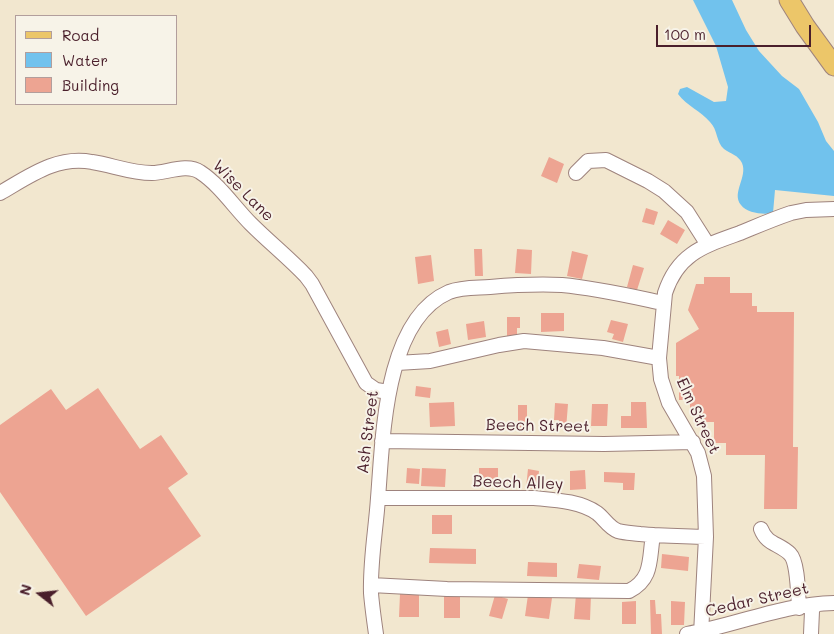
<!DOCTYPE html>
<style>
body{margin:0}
#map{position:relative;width:834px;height:634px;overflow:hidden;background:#f2e7cf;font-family:Mali,sans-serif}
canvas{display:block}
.legend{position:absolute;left:15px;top:15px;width:162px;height:90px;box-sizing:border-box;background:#f7f3e8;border:1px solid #b29e9c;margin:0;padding:6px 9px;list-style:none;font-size:15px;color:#4a1f2b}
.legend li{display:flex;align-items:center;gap:10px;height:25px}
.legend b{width:25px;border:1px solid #b29e9c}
.north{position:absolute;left:15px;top:569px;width:50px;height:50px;-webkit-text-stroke:4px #f7f3e8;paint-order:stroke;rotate:286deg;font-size:14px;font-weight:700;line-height:20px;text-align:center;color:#4a1f2b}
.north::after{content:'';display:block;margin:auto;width:18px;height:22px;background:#4a1f2b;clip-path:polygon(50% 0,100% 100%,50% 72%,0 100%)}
.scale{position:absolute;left:656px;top:25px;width:155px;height:22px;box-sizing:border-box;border:2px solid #4a1f2b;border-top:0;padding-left:6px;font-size:15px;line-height:18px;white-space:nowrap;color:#4a1f2b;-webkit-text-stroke:4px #f7f3e8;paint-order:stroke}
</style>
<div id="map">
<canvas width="834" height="634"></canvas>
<ul class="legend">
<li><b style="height:6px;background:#ecc669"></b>Road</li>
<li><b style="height:14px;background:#71c2ed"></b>Water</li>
<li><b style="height:14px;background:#eda492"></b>Building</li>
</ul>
<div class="north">N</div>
<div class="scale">100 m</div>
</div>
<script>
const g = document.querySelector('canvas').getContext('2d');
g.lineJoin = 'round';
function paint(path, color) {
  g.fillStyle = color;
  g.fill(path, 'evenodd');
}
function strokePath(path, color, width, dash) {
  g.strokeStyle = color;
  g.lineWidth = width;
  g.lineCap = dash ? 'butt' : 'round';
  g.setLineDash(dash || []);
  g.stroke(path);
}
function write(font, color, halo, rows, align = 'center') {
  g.font = font + ' Mali,sans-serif';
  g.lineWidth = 4;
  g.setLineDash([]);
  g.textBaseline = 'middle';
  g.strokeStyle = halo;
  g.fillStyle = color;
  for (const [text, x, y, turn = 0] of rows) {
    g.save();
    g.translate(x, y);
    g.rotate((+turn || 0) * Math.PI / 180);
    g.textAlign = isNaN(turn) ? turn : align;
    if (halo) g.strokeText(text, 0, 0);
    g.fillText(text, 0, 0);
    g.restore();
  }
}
const water = new Path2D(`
 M693,0H732L746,30L759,51L782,76L799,89L818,122L826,141L834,151V196L775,190L773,213C763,215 747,213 741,205C731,193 748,177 742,163C738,155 731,154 724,149C716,142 718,130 710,122C701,111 687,106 678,94L680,89L687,87L714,102L726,101L728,87L716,46Z`);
const building = new Path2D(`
 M549,157L564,164L557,183L541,176Z
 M646,208L658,212L654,225L642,222Z
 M668,220L685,230L677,244L660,234Z
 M474,249H482L483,276H475Z
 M517,249L532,250L531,274L515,273Z
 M572,251L588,255L582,279L567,276Z
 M431,255L434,281L418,284L415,257Z
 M633,265L644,268L637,290L627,287Z
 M704,277H730V293H752V306H757V312H794L793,447H798L797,509H764L765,455H726V443H714V422H697V411H690V400H679V376H676V343L699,329L688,310L696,284H704Z
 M541,313H564V331L541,332Z
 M507,317H520V328H517V335L507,336Z
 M611,320L628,324L623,342L612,339L614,334L607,332Z
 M484,321L486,337L468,340L466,324Z
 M448,329L451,344L439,347L436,332Z
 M416,386L431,388L430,398L415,396Z
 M98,388L140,449L161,435L188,474L168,488L201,536L86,616L0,492V425L51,389L66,410Z
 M454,402L455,426L430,427L429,403Z
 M631,402H646L647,428H621V416H631Z
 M555,403L568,404L566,429L558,428L559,420H554Z
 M592,404H608L607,426H591Z
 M518,405H527V428H518Z
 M407,468L420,469L419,484L406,483Z
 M422,468L446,469L445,487L421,486Z
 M479,468H498V487H486V482H479Z
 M528,469L539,471L537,489L526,488Z
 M585,470L586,489L570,490V471Z
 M604,472L635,473L634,490H623V483L604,482Z
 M432,515H452V534H432Z
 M430,548L476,549V564L429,563Z
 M662,554L689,557L688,571L661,568Z
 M528,562L557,563V577L527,576Z
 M579,564L601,566L599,580L577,578Z
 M400,594L419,595V617H399Z
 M444,594H460V618H444Z
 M576,594L591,595L590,620L574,619Z
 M495,595L508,599L502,619L489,616Z
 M528,595L552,598L549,619L525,616Z
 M650,600H655L656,614H661L662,634H651Z
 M636,601V624H622V602Z
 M671,601L685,602L684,625H671Z`);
const minor = new Path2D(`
 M576,173L588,161L606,160L648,181L664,191L687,212L708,245
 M0,193C28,177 57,155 92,162C112,165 131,173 152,173C166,173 187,163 200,172C220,185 234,207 251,224C269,242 289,258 306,276L312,284L366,383L376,390L389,392
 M397,363L430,361L499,345L524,341L603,348L659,358
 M382,441L604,444L693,442
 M378,498H534C555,500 580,501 597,513C605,519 608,527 618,531C625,533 633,533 640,534C662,536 684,536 706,537
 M761,529C767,545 779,543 790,554C798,562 798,595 799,608
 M371,585L447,589L629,591C653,579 649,559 653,535
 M376,634C374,620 372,606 371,593C370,561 376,529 378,498C383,438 384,320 449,292C462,287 477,288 490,287C514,285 539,284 562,285C596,288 630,296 663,303
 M687,634C736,625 784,604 834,603
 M701,634L706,537L704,476L698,453L669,403L661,379L659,358L665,293C678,253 704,246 740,233C757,226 773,219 791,213L806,210L834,209
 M811,634L812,611L814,605`);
const major = new Path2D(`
 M789,0L805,26L834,66`);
const streetNames = [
 ["Wise Lane",243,191,45],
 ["Elm Street",698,416,65],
 ["Beech Street",538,426,1],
 ["Ash Street",368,432,-83],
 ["Beech Alley",518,483,2],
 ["Cedar Street",757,600,-13]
];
paint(water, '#71c2ed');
paint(building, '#eda492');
strokePath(minor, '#9e837d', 16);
strokePath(major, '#9e837d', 21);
strokePath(minor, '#fff', 14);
strokePath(major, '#ecc669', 19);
write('16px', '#4a1f2b', '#f7f3e8', streetNames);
</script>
